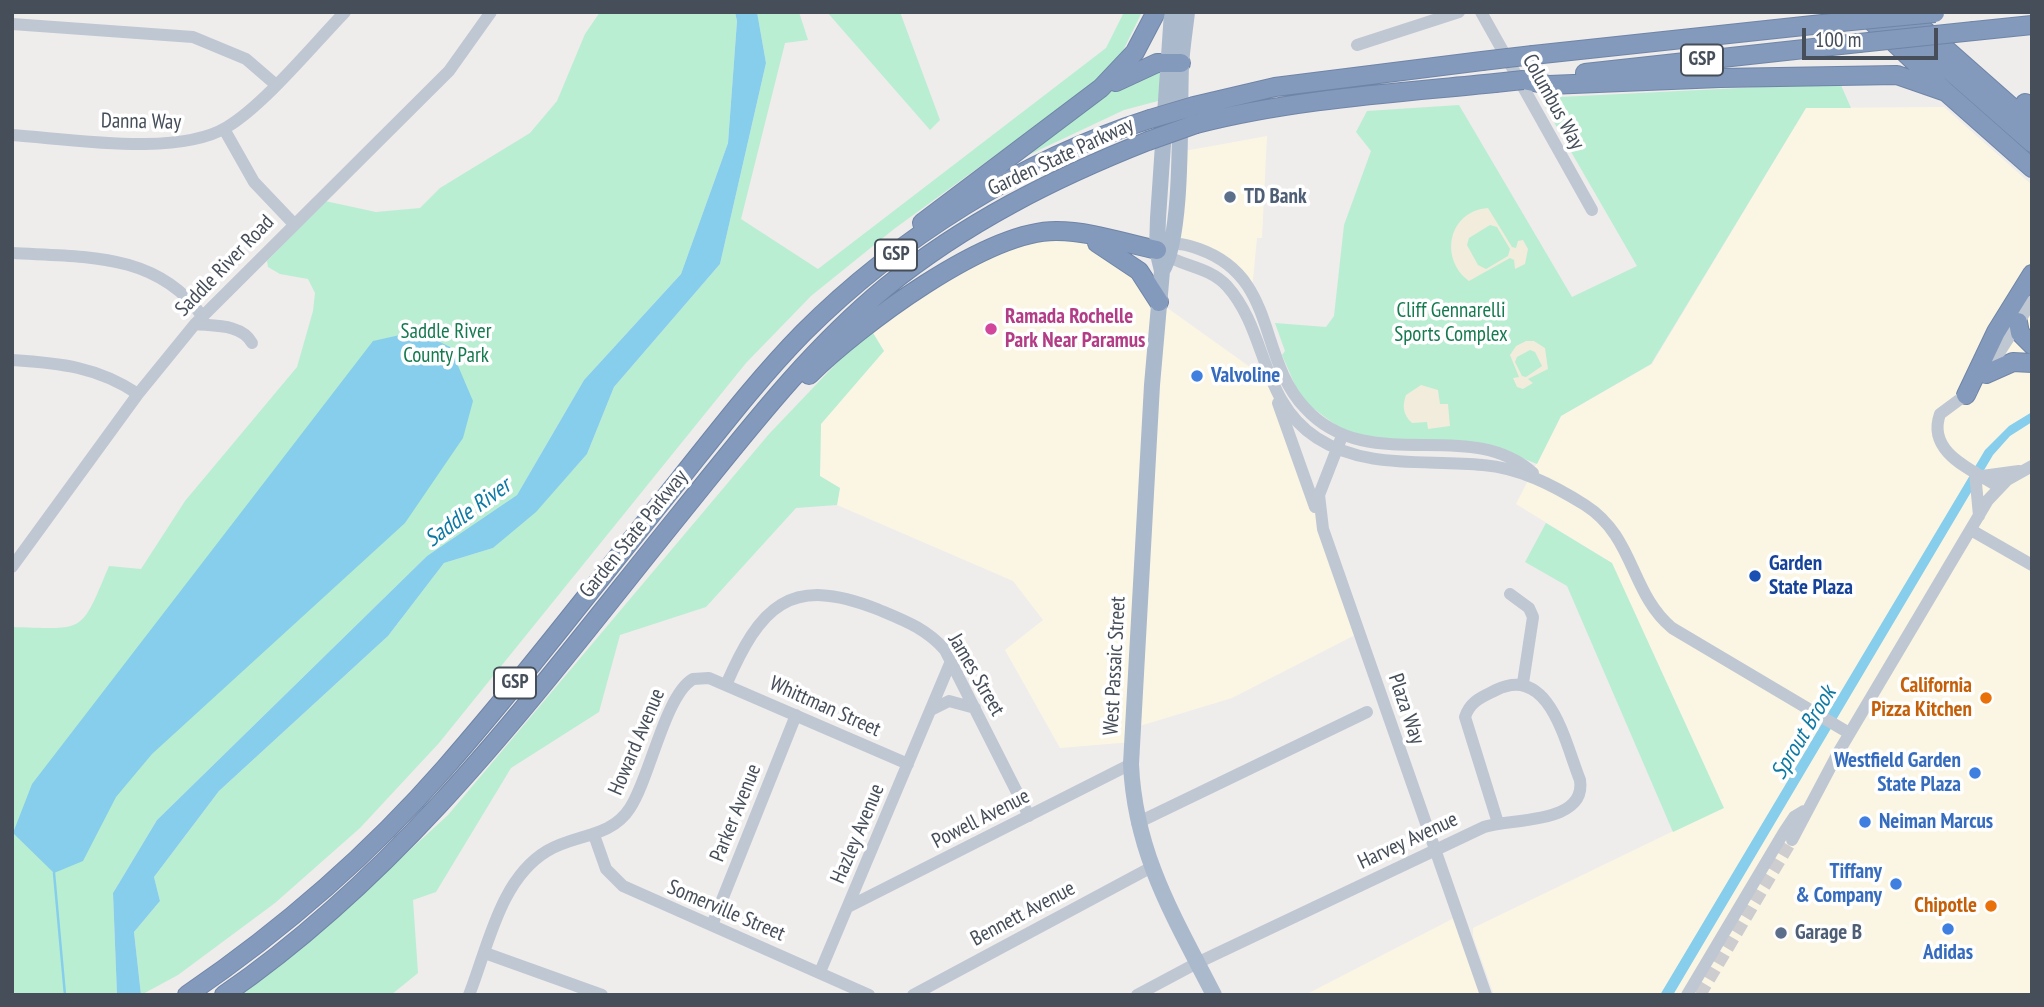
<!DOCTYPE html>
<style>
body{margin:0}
#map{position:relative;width:2044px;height:1007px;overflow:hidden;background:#efecec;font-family:"PT Sans Narrow",sans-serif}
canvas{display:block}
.frame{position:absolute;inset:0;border:14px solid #454e59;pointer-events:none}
.scale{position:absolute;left:1802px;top:28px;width:136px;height:32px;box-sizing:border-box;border:4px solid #454e59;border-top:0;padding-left:9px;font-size:21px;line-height:24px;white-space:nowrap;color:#454e59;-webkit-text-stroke:5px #fff;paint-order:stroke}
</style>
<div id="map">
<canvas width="2044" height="1007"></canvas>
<div class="frame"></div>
<div class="scale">100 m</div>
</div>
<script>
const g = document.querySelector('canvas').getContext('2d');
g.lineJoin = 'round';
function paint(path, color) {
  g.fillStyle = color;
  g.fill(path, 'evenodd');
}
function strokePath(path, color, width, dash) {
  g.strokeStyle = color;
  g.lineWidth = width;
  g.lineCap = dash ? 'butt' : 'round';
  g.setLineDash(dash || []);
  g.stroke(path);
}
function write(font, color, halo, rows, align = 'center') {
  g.font = font + ' "PT Sans Narrow",sans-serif';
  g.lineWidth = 7;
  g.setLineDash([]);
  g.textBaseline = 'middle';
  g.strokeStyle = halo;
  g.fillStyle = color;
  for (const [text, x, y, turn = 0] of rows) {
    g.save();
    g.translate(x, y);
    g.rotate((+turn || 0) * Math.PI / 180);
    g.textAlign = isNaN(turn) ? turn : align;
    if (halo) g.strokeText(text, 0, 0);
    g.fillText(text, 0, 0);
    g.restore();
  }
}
const commercial = new Path2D(`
 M1944,107L2032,185V995H1494L1473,936V928L1723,807L1612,563L1516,504L1561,416L1652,364L1806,108Z
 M1267,136L1262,238H1257L1252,290L1230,265L1172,243L1179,152Z
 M1078,233L1129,262L1159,302L1271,382L1359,633L1232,698L1133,728L1132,742L1060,748L1005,650L1043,620L1013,581L837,505L840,488L820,476L821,424L884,351L870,328L1013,240Z
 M1458,916L1486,995H1305Z`);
const green = new Path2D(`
 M600,12H735L737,21L728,143L681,274L584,380L517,495L427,556L157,820L113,893L117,995H12V627C86,629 80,635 109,566L141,569L185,501L297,367L313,311L315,293L308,279L280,274L268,267L267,261L325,201L376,212L420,208L440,188L530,133L557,101L585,34Z
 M757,12H799L808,40L785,43L741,219L818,269L1106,48L1124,12H1142L1114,69L894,229L811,296L746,363L439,743L360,828L275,903L178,975L141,995L134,932L160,901L154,877L219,791L388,636L444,563L493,548L536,511L587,454L614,387L720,264L766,63Z
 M827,12H900L940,120L930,130Z
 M1159,70L1162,73L1158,101L1124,110L1005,166C1053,129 1100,85 1159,70Z
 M1840,83L1851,108H1806L1651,364L1561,416L1537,464L1487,444L1378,441L1346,433L1301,399L1282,355L1285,351L1275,323L1326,327L1334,316L1344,225L1371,151L1356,132L1367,111L1459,105L1572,297L1637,266L1540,98Z
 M870,328L884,351L821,424L820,476L840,488L837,505L796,508L706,607L620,635L599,712L511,768L436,892L413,900L418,973L391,995H226L387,871L448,815L769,434Z
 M1546,523L1612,563L1724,808L1673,832L1567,586L1525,562Z`);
const sand = new Path2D(`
 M1488,208L1512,247L1516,248L1518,241L1523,240L1528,249L1525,264L1515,269L1514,260L1510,258L1469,281C1439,259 1448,211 1488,208ZM1490,225L1497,227L1510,249L1508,256L1486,269L1478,265L1467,245L1469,238Z
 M1526,341H1534L1545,348L1548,369L1528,379L1533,383L1523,389L1517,387L1513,378L1519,377L1510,355L1516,346ZM1530,350L1535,352L1542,366L1526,377L1522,376L1515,362L1517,357Z
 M1421,385L1438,390L1440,404H1448L1450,426L1428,429L1427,422L1412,423C1403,415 1402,406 1406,395Z`);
const water = new Path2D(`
 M735,12H757L766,63L720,264L614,387L587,454L536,512L493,548L444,563L388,636L219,791L154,877L160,901L134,932L141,995H117L113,893L157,820L427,556L517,495L584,380L681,274L728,143L737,21Z
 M418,331L450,347L473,401L463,438L405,523L152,754L116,797L83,861L54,873L13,833L32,784L373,341Z
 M2032,412V422L2010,436L1993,455L1673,995H1660L1985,450L2009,426Z`);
const stream = new Path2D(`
 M54,873L65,995`);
const minorTunnel = new Path2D(`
 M1700,995L1792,840`);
const minor = new Path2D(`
 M1481,12L1592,210
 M12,24L193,37L246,59L275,84
 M1357,45L1459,12
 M224,129L254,182L293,223
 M12,135C71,139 178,157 227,127C264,105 313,45 345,12
 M1164,247C1175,241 1188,245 1199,249C1278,277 1257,357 1305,408C1369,478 1468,415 1533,473
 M12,253C83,257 157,252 202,316
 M1162,253C1183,267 1208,266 1227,286C1268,332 1260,401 1317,438C1366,470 1427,459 1483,465C1520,468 1553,485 1585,505C1635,537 1630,593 1672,628L1849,733
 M195,324C214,326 242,324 252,343
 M12,360C60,363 98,367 138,394
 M1985,375L2032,301
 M1971,391L1940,414C1926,453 1973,470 1999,487
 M1278,403L1315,507
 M1342,436L1319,495L1323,529L1486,995
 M1975,472L1979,516
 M1982,476L2019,471
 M1971,530L2032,565
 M12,567L138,394L195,324L449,71L491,12
 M1510,594L1529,608L1533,617L1523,683
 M726,685C760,607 789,574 877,609C903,620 926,628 945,650L1029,816
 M931,710L949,701L975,708
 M1137,823L1367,712
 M594,835L606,869L623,886L869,995
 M1792,840L1838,753L1988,500L2007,480L2032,466
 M848,907L1131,764
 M712,925L796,715
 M485,953L602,995
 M820,972L951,661
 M469,995C488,947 500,879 547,851C575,834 611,838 630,808C650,778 665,695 693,679L709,678L908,764
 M913,995L1150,868
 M1137,995L1197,963L1484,827C1509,818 1587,825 1580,780C1565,743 1550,664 1496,690C1482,697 1470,701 1465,717L1498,823
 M1687,995L1784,832L1794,817L1804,811`);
const major = new Path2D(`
 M1172,12L1158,218L1157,250L1162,271L1152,385L1131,764C1135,854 1174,917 1214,995
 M1162,271C1184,235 1179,113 1181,66C1182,48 1185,30 1187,12`);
const highway = new Path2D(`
 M1862,12L1946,92L2032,168
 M1883,12L2032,143
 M1904,12L2032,125
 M1974,31L2032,25
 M1533,55L1841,22
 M1585,73L1859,43
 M1523,80L1549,85L1720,78L1897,75L1946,92
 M1116,82L1157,63H1181
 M2025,103L2032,106
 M1194,106L1275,87L1482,61
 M1196,124C1293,99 1396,93 1495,83
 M922,223L1101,88L1135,52L1156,12
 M1097,243L1139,271L1159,302
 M2018,322L2020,333L2032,345
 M1986,374L2013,362L2032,363
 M809,375C859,326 986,230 1057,231C1089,231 1125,243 1157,250
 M1966,395L1996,332L2032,274
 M187,995C282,930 369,855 445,768C526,675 602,576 679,480C719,430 758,379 803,333C898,238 1022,160 1150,119
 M224,995C410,867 540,687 680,514C745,434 806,353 886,287C965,223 1054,178 1148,141`);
const highwayBridge = new Path2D(`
 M1841,22L1935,13
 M1859,43L1974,31
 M1482,61L1533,55
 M1495,83L1523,80
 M1150,119L1194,106
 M1148,141L1196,124`);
const markers = [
 [1230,197,7,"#5c6f8a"],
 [991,329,7,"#d1479c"],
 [1197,376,7,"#3f7fe0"],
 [1755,576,7,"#1a4fb4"],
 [1986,698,7,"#e8710a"],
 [1975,773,7,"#3f7fe0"],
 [1865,822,7,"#3f7fe0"],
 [1896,884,7,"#3f7fe0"],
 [1991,906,7,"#e8710a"],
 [1948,929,7,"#3f7fe0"],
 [1781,933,7,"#5c6f8a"]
];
const shields = [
 [1702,60,42],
 [896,255,42],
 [515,683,42]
];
const shieldNames = [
 ["GSP",1702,60],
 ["GSP",896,255],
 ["GSP",515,683]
];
const streetNames = [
 ["Columbus Way",1553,102,61],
 ["Danna Way",141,122,1],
 ["Garden State Parkway",1061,157,-25],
 ["Saddle River Road",225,266,-46],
 ["Garden State Parkway",634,534,-51],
 ["West Passaic Street",1115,666,-87],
 ["James Street",976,675,60],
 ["Whittman Street",825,707,24],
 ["Plaza Way",1406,709,71],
 ["Howard Avenue",637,742,-67],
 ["Parker Avenue",736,813,-68],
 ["Powell Avenue",981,819,-27],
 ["Hazley Avenue",858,834,-67],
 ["Harvey Avenue",1408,841,-25],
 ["Somerville Street",726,911,23],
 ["Bennett Avenue",1023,914,-28]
];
const serviceNames = [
 ["TD Bank",1244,197],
 ["Garage B",1795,933]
];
const parkNames = [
 ["Cliff Gennarelli",1451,311],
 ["Sports Complex",1451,335],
 ["Saddle River",446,332],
 ["County Park",446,356]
];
const hotelNames = [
 ["Ramada Rochelle",1005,317],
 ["Park Near Paramus",1005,341]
];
const shopNames = [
 ["Valvoline",1211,376],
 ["Westfield Garden",1961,761,"right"],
 ["State Plaza",1961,785,"right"],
 ["Neiman Marcus",1879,822],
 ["Tiffany",1882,872,"right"],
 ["& Company",1882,896,"right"],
 ["Adidas",1948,953,"center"]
];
const transitNames = [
 ["Garden",1769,564],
 ["State Plaza",1769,588]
];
const foodNames = [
 ["California",1972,686],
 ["Pizza Kitchen",1972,710],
 ["Chipotle",1977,906]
];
const waterNames = [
 ["Saddle River",468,513,-36],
 ["Sprout Brook",1804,733,-59]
];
paint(commercial, '#fbf6e4');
paint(green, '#b9eed2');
paint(sand, '#f1ecdc');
paint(water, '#86ceeb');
strokePath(stream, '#86ceeb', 2.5);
strokePath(minorTunnel, '#cdcccf', 12, [12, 6]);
strokePath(highway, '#6f85a7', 20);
strokePath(minor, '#bfc7d2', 12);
strokePath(major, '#abb9cc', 16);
strokePath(highway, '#839abc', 18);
strokePath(highwayBridge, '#6f85a7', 20, []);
strokePath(highwayBridge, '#839abc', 18);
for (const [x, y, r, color] of markers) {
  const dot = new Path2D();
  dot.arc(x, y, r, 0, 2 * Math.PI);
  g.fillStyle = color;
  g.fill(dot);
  strokePath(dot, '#fff', 2.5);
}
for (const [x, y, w] of shields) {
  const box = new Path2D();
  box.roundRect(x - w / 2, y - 15.5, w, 31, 5);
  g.fillStyle = '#fff';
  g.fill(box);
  strokePath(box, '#454e59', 2);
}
write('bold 19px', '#454e59', null, shieldNames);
write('21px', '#454e59', '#fff', streetNames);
write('bold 21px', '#4e5e75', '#fff', serviceNames, 'left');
write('21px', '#167a50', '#fff', parkNames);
write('bold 21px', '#b23c85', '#fff', hotelNames, 'left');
write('bold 21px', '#366cbe', '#fff', shopNames, 'left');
write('bold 21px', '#164399', '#fff', transitNames, 'left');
write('bold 21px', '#c56008', '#fff', foodNames, 'right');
write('italic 23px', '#0c79a5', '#fff', waterNames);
</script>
